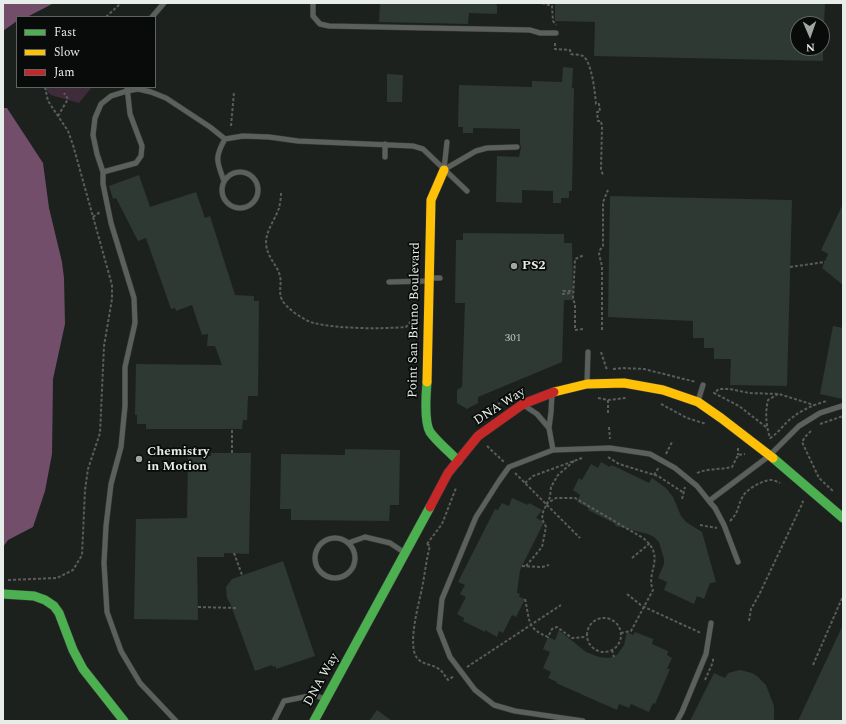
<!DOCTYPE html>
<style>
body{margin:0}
#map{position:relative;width:846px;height:724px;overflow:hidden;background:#1d211e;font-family:Spectral,serif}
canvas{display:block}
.frame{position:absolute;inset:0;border:4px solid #e7ede8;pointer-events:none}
.legend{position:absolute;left:16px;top:16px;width:140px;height:72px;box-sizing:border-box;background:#080b09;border:1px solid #616562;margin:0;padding:5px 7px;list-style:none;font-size:12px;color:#e7ede8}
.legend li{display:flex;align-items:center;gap:8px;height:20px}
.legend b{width:20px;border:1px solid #616562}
.north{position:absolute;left:790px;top:16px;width:40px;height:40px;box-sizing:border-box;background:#080b09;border:1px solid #616562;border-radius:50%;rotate:178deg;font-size:11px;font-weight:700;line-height:16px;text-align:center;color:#e7ede8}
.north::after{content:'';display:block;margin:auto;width:14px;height:18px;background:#a0a6a1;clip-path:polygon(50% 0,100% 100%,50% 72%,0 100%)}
</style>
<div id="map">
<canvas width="846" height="724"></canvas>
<div class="frame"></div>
<ul class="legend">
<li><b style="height:5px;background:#4caf50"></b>Fast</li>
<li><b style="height:5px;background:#ffc107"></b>Slow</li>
<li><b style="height:5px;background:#c62828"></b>Jam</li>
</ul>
<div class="north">N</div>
</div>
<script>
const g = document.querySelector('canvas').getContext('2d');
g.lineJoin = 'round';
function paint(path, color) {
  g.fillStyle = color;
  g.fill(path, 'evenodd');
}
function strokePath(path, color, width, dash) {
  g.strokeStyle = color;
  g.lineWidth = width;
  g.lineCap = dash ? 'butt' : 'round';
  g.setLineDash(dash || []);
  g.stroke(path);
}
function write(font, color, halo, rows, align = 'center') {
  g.font = font + ' Spectral,serif';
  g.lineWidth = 3.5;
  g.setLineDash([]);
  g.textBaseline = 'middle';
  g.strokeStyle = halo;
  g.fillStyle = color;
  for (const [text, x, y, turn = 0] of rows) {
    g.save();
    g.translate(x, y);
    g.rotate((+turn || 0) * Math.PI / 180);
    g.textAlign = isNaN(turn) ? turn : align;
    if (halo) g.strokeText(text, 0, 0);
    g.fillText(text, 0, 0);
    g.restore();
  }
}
const green = new Path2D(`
 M43,87H92L79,103L51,95Z`);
const water = new Path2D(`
 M3,3H54L27,17H17V21L3,31Z
 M3,108H7L43,163L49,208L62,262L64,278L65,324L53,379L52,454L45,491L33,527L8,540L3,547Z`);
const building = new Path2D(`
 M380,3H495V4L497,5V14L469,13L468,24L379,22Z
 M555,3H825L824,24H798V48H823V61L594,56L595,22L555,21Z
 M563,67L573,68L572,88H574L572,191H569V198H561V203H553V191L522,190V203L496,202L497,156L519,157L521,147L520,144V129L473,128V133H463V127H458L459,85L532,87V81L562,82Z
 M387,74L403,75L402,102H387Z
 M139,175L150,207L196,192L205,218L210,216L235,295L254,296V301H259L258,396H248L247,420H243L242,429H146V424H137V415H135L136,364L222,365L215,346H207L208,334L202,335L192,305L176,311L175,308L171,309L146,238L138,241L116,198L113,199L109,186Z
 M610,196L792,200L787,386L730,385L731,359H714V348H704V338H693V321L608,317Z
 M843,204V285L822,268L828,254L821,250Z
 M463,233L564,234V243H572L573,300H564L562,362L478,397V403L467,409L457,403V390L462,387L465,303H455L456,240H463Z
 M833,326L843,328V399L820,394Z
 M345,449L400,450L399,505H390L389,521L291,520V509H280L281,454L345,455Z
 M211,453H251L249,554L224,553V557H197L198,620L134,619L136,519L187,518L188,457H206V456H211Z
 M601,462L610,467L611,465L616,467L649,483L652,478L666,488L673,497L681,516L686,522L702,532L716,582L710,583L704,599L697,596L694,604L664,590L667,582L658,578L664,564V559L659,542L654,537L648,534L616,526L614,523L588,510L589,508L577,502L580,495L573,490L579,478L582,480L591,464L598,468Z
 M512,498L528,505L529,503L542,510L536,518L544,522L520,570L517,593L520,594L519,597L525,599L516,617L512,615L503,633L499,631L497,637L485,630V632L463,621L464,618L457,614L466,597L460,594L465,585L458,582L495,509L498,510L502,503L509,506Z
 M283,561L315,656L276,669V666L273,667L272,665L255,671L230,603L227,598L226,587L232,579Z
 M843,625V721H798L818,678Z
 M559,630L586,652L599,657L609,658L617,655L624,645L627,632L633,635L635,632L653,639L652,644L668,651L667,655L672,658L667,669H670L655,704L653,703L649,712L631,704L629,708L619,704L617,710L556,683L557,682L548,678L551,672L543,668L550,652L543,649L548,637L555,640Z
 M740,670L752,673L757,676L766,685L774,706V721H690L714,673L725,678L728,673Z
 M377,710L392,721H369Z`);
const path = new Path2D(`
 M542,3L552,6L553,21L556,25
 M106,17L121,3
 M555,43V49L570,50L571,54C574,55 579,54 583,56C592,62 595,93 596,104H599L600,112H597L598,121H601L602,127L601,170L603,175
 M58,116L68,99L64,93
 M231,126L234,92
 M281,193C281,198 280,204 279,208C275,220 266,230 266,243C267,258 277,264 280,276C282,285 278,291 282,300C287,309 305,321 314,323C339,329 380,329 406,327L414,318
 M93,217L100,212
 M790,267L825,262
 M570,293L563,294V291H573
 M583,329L575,330V304L573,299L575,259L584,255
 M602,330V266L599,254L600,250L603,246V202L608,190
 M601,352L607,370
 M613,369L623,368L644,369L696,382
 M778,394L768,400C765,413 766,425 770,438C776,435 781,428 786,423C797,412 812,405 827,401
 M598,398L608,400L626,398
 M608,400V414
 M661,404L687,418L706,424
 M486,413L500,403
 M820,424L843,416
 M609,427L610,439
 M766,427L739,406L714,393L719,389H730L749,393L779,394L814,405
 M811,431L805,437L802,442L819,478L834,492
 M487,446L504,462
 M738,448V455
 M232,453V429
 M666,454L672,442
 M608,457L619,464L658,476L684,493
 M515,473L580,538
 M697,473C709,468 720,470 732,467L738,455L745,454
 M654,475L659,467
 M525,483L533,476L582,458
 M682,499L685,487
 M546,504L556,498H575L643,538C667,557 645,572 653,590L631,631L621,633
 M730,521C740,511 737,506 743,496C747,489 763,480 771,480C774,480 778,482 780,483
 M700,525L717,528
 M427,544L442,524L456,488
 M427,544L430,546C426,560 425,574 422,588C419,603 407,645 417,658C423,665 432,664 439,669C443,672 445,676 448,680L454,676
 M234,553L242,575
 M632,558L650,543
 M522,566L542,567L549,565
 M526,566L542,547L546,527L542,519L543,512L550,497L551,487L558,475L574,461
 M8,580L57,578L73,570L82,555L85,490L88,469L100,433L104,346L112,299V285L73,145L68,131L48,101L45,87
 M627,594L642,606L701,633
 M525,599C530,620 526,628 548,637L552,629L557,627L572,638L586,637
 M198,607L236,608
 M587 635a17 17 0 1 1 34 0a17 17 0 1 1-34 0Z
 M749,621L751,609L759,595L803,502L802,501
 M612,650L614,657
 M813,665L843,596
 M467,667L561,605
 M705,680L713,662V658`);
const lane = new Path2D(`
 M313,3V16L320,24L329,26L530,30L540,33H556
 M152,17L164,3
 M385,157V144
 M444,169L447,142
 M445,169L476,151L487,148L517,147
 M103,172L136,163L141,156L142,146L130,114L127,87
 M222 190a18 18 0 1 1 36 0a18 18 0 1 1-36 0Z
 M224,181C217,162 214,158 225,139
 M430,278H440
 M389,282L428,281
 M587,383L588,352
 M552,394L551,412L549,428L553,450
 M698,401L703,385
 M525,406L537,414L549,428
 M709,501L769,456L799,426L820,413L842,406
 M315 558a20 20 0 1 1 40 0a20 20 0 1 1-40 0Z
 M348,543L365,537L390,543L405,553
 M176,721L140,683L121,651L107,612L104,563L106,526L111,484L121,447L125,406V367L135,323L134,298L111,223L103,184V172L97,154L93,135L95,118L101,104L111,96L127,91L138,89L151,92L166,98L210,127L225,139L243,136L269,137L298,141L413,146L423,149L467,191
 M274,721L284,701L314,695L325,699
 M583,721L515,711L494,705L475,690L450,657L439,629L442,599L476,517L499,481L509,467L553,450L610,448L650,454L675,468L697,486L709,501L715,508L724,525L738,562
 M677,721L682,712L706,654L711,623`);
const fast = new Path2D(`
 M427,382C426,394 424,422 430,432C438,443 449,451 458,461
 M773,458L843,518
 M3,594L34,596L45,600L54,606L59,613L73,650L83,669L124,721
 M314,721L430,507`);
const slow = new Path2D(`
 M427,382L431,200L444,170
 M554,392L587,384L624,383L663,390L698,402L721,418L773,458`);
const jam = new Path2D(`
 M430,507L448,473L478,436L523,404L554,392`);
const markers = [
 [514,266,4,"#a0a6a1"],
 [139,459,4,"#a0a6a1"]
];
const numberNames = [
 ["301",513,339]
];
const poiNames = [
 ["PS2",522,266],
 ["Chemistry",147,452],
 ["in Motion",147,467]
];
const streetNames = [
 ["Point San Bruno Boulevard",415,320,-89],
 ["DNA Way",500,407,-33],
 ["DNA Way",322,680,-61]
];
paint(green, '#3f2c3b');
paint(water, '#724e6b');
paint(building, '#2e3933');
strokePath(lane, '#383b39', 6);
strokePath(fast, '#383b39', 10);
strokePath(slow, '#383b39', 10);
strokePath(jam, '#383b39', 10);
strokePath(path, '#5a5d5b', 2, [3, 2]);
strokePath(lane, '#5c605d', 5);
strokePath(fast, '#4caf50', 9);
strokePath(slow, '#ffc107', 9);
strokePath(jam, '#c62828', 9);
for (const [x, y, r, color] of markers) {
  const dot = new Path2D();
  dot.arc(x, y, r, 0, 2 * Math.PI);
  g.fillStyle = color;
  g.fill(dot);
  strokePath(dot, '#080b09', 1.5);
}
write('11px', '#b9c0bb', null, numberNames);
write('bold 13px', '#e7ede8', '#080b09', poiNames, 'left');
write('13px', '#e7ede8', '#080b09', streetNames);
</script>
